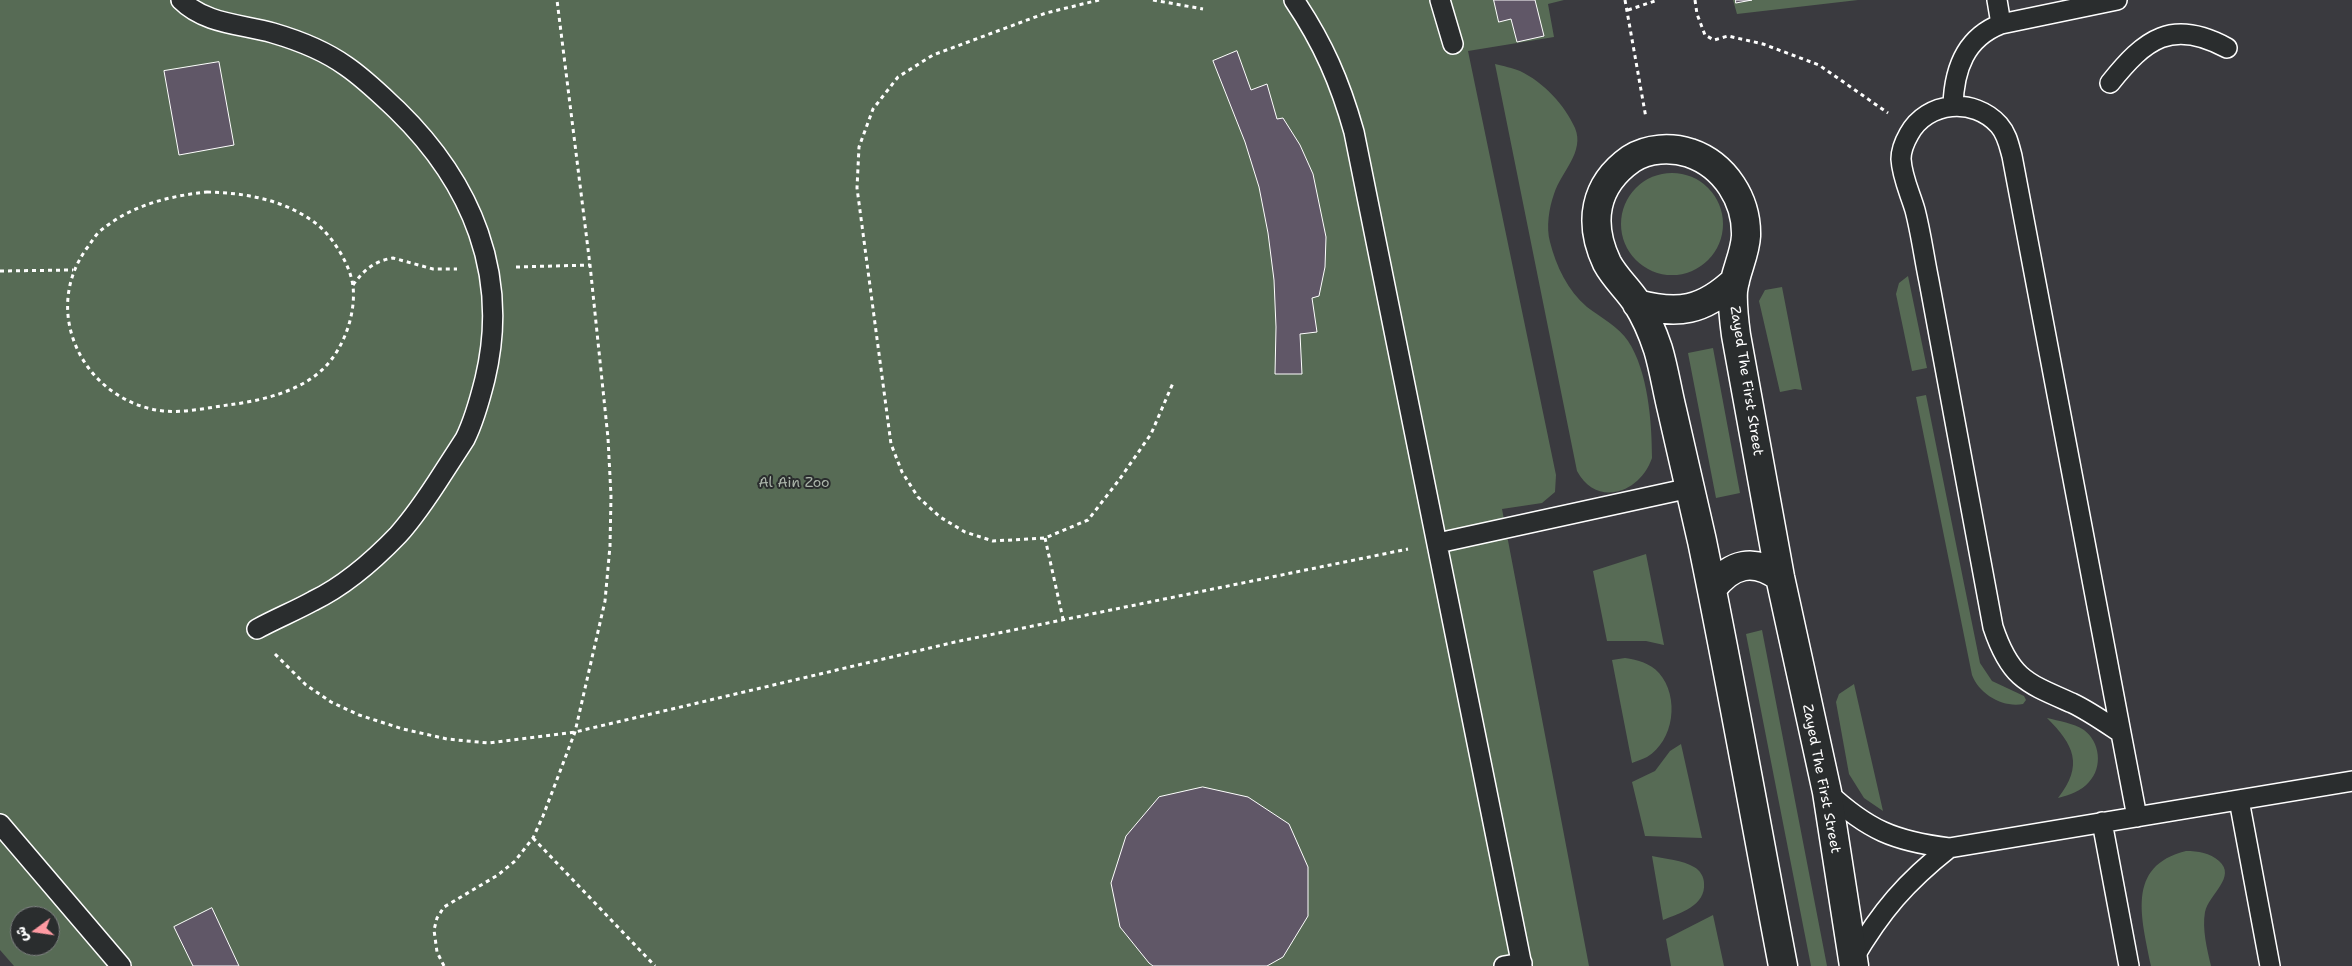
<!DOCTYPE html>
<meta charset="utf-8">
<style>
body{margin:0}
#map{position:relative;width:2352px;height:966px;overflow:hidden;background:#3a3a3f;font-family:"Shantell Sans","Playpen Sans Arabic",sans-serif}
canvas{display:block}
.north{position:absolute;left:10px;top:906px;width:50px;height:50px;box-sizing:border-box;background:#2a2d2e;border:1px solid #7f8182;border-radius:50%;rotate:256deg;font-size:14px;font-weight:700;line-height:20px;text-align:center;color:#fff}
.north::after{content:'';display:block;margin:auto;width:18px;height:22px;background:#ff9aa2;clip-path:polygon(50% 0,100% 100%,50% 72%,0 100%)}
</style>
<div id="map">
<canvas width="2352" height="966"></canvas>
<div class="north">ش</div>
</div>
<script>
const g = document.querySelector('canvas').getContext('2d');
g.lineJoin = 'round';
function paint(path, color) {
  g.fillStyle = color;
  g.fill(path, 'evenodd');
}
function strokePath(path, color, width, dash) {
  g.strokeStyle = color;
  g.lineWidth = width;
  g.lineCap = dash ? 'butt' : 'round';
  g.setLineDash(dash || []);
  g.stroke(path);
}
function write(font, color, halo, rows, align = 'center') {
  g.font = font + ' "Shantell Sans",sans-serif';
  g.lineWidth = 4;
  g.setLineDash([]);
  g.textBaseline = 'middle';
  g.strokeStyle = halo;
  g.fillStyle = color;
  for (const [text, x, y, turn = 0] of rows) {
    g.save();
    g.translate(x, y);
    g.rotate((+turn || 0) * Math.PI / 180);
    g.textAlign = isNaN(turn) ? turn : align;
    if (halo) g.strokeText(text, 0, 0);
    g.fillText(text, 0, 0);
    g.restore();
  }
}
const green = new Path2D(`
 M0,0H1564L1548,4L1554,37L1468,51L1556,475L1555,492L1542,503L1502,509L1589,966H14L0,950ZM20,916H50V946H20Z
 M1733,0H1858L1737,14Z
 M1495,64C1503,66 1513,68 1520,71C1543,82 1565,105 1575,128C1585,152 1561,172 1554,194C1549,208 1546,227 1550,242C1556,266 1568,291 1587,307C1600,317 1619,327 1628,341C1648,371 1652,422 1652,458C1640,493 1597,508 1577,471Z
 M1621 224a51 51 0 1 1 102 0a51 51 0 1 1-102 0Z
 M1908,276L1927,368L1912,371L1896,294L1899,283Z
 M1782,287L1802,390L1795,389L1780,392L1759,301L1765,290Z
 M1713,348L1740,493L1716,498L1688,353Z
 M1926,395L1980,663L1992,681L2024,696L2026,700L2023,704C2003,708 1979,694 1972,675L1916,397Z
 M1646,554L1664,645L1646,641H1607L1593,571Z
 M1762,630L1827,966H1811L1746,634Z
 M1625,658C1638,660 1650,663 1659,673C1680,697 1674,741 1647,757C1643,759 1637,761 1632,763L1612,660Z
 M1854,684L1883,811L1864,798L1849,774L1836,702L1839,694Z
 M2047,718C2059,721 2073,723 2084,730C2100,742 2103,767 2089,782C2081,791 2070,795 2058,798C2084,765 2074,745 2047,718Z
 M1681,744L1702,838L1645,836L1632,782L1655,771L1670,751Z
 M2186,851C2198,851 2210,853 2219,861C2237,877 2209,894 2205,912C2202,929 2207,949 2211,966H2151C2142,919 2125,866 2186,851Z
 M1652,856C1665,859 1683,860 1694,867C1700,870 1704,877 1704,883C1706,906 1680,913 1663,920Z
 M1713,915L1724,966H1671L1666,939Z`);
const building = new Path2D(`
 M1494,0H1535L1544,36L1517,42L1511,19L1499,22Z
 M1736,0H1752L1736,3Z
 M1237,51L1251,90L1267,84L1277,119L1283,118L1300,145L1313,174L1326,237L1325,267L1319,296L1312,298L1317,332L1300,334L1302,374H1275L1276,327L1274,280L1268,233L1259,187L1245,142L1213,61Z
 M219,62L234,145L179,155L164,71Z
 M1203,787L1248,797L1289,824L1308,867V916L1283,957L1267,966H1153L1149,963L1120,927L1111,883L1126,836L1159,797Z
 M212,908L239,966H193L174,927Z`);
const path = new Path2D(`
 M1099,0L1046,13L933,55L898,77L873,109L859,147L857,188L891,444L902,472L918,497L940,517L965,532L993,541L1045,538L1088,520L1119,480L1151,434L1173,383
 M1153,0L1203,9
 M1625,0L1646,118
 M1695,0L1697,14L1705,35L1714,40L1728,36L1763,44L1819,65L1888,113
 M1628,10L1658,0
 M207,192C245,193 282,199 314,222C332,235 350,264 353,286C356,314 344,348 324,368C300,392 260,401 228,405C207,408 184,413 163,411C86,402 39,314 87,248C91,243 94,237 99,232C129,206 168,196 207,192Z
 M516,267L590,265
 M0,271L73,270
 M353,285C364,270 374,261 393,258L433,269H457
 M1045,538L1063,619
 M275,654L306,685L331,702L359,715L403,729L447,739L488,743L575,732L955,642L1408,549
 M533,838L655,966
 M444,966L437,952L434,930L437,918L444,907L498,875L515,861L533,838L543,816L575,732L605,601L610,546L611,496L608,438L590,265L557,0`);
const lane = new Path2D(`
 M181,0C205,24 241,24 273,33C297,40 325,51 346,66C365,79 381,95 397,110C472,183 510,275 485,379C480,399 474,421 465,439C458,450 450,462 443,473C429,495 415,516 398,535C375,559 344,586 313,601C295,611 275,619 257,629
 M1294,0C1323,43 1340,82 1354,132L1522,966
 M1440,0L1453,44
 M1997,0L2001,24
 M2110,83C2145,39 2172,18 2227,48
 M1953,106C1954,69 1965,38 2001,24L2117,0
 M1438,543L1690,488
 M2121,733C2106,723 2089,711 2072,703C2026,683 2010,678 1993,627C1972,512 1950,396 1929,281C1924,257 1921,233 1915,210C1910,193 1902,177 1901,159C1901,151 1905,141 1909,134C1927,101 1974,97 1999,125C2007,134 2009,145 2012,156L2121,733L2137,817
 M1827,792C1868,830 1894,841 1949,848L2352,781
 M2239,800L2270,966
 M2102,822L2129,966
 M0,824L121,966
 M1853,959C1881,911 1906,882 1949,848
 M1504,966L1522,963`);
const street = new Path2D(`
 M1637,304C1678,315 1703,311 1735,281
 M1712,589C1731,563 1754,558 1780,577
 M1783,966C1756,824 1731,682 1702,541C1692,497 1682,453 1672,410C1667,390 1664,369 1658,349C1653,334 1646,317 1637,303C1628,289 1615,278 1607,263C1588,223 1594,185 1631,159C1648,148 1671,147 1690,153C1725,165 1747,200 1746,236C1745,255 1735,272 1733,291C1732,305 1734,320 1736,335L1780,577L1827,792L1854,966`);
const streetNames = [
 ["Zayed The First Street",1746,381,81],
 ["Zayed The First Street",1821,779,79]
];
const parkNames = [
 ["Al Ain Zoo",794,483]
];
paint(green, '#576b55');
paint(building, '#605767');
strokePath(building, '#fff', 1);
strokePath(lane, '#fff', 22);
strokePath(street, '#fff', 31);
strokePath(path, '#fff', 3, [4, 4]);
strokePath(lane, '#2a2d2e', 19);
strokePath(street, '#2a2d2e', 28);
write('14px', '#fff', '#2a2d2e', streetNames);
write('14px', '#abb5aa', '#2a2d2e', parkNames);
</script>
